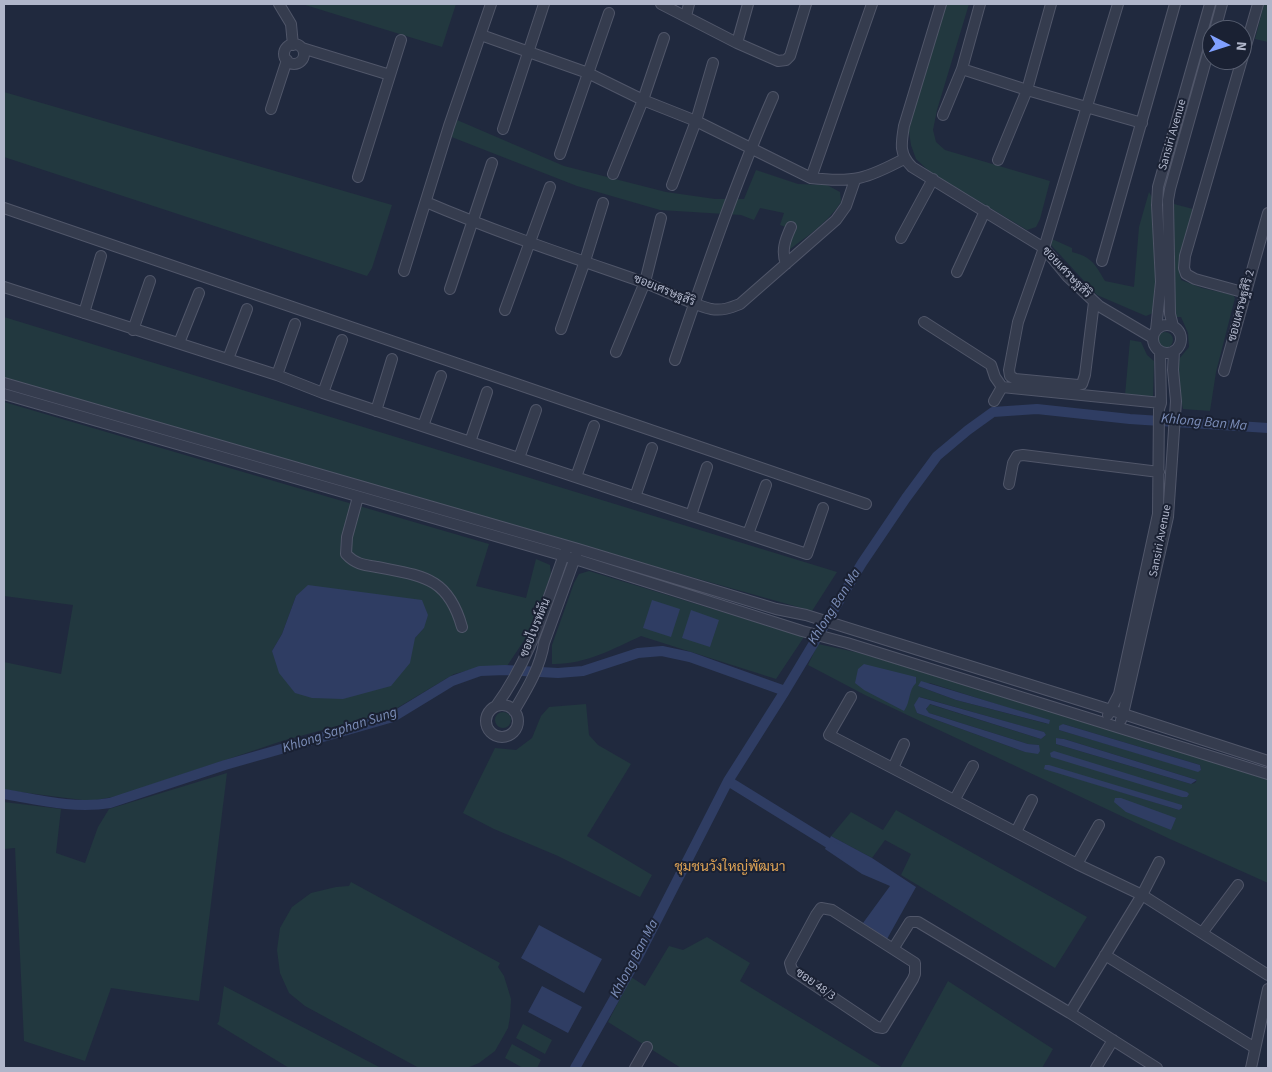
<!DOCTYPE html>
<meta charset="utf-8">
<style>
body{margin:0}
#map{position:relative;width:1272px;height:1072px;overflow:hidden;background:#20293e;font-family:"Source Sans 3",sans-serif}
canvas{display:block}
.frame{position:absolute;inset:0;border:5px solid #b0b6ca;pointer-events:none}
.north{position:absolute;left:1202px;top:20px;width:50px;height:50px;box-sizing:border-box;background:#1a2133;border:1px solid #565d6f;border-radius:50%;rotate:95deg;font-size:14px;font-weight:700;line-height:20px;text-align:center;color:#b0b6ca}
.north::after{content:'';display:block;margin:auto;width:18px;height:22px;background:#80a0ff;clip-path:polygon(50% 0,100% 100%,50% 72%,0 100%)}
</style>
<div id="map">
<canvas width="1272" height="1072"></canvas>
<div class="frame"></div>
<div class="north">N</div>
</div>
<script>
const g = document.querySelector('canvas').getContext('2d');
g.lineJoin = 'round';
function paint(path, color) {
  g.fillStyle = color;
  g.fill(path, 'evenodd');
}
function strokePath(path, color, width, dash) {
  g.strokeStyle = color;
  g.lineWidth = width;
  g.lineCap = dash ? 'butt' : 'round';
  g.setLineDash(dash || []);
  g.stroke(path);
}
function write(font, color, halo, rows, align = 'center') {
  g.font = font + ' "Source Sans 3",Sarabun,sans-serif';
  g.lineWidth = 4;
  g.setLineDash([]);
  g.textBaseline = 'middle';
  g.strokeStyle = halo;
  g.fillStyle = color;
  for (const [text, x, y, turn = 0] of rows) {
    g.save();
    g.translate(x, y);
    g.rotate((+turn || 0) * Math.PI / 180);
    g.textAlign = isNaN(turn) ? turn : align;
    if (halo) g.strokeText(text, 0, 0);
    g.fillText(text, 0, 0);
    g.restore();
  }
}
const green = new Path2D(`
 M302,4H456L442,47Z
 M945,4H969L937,110L933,130L936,142L945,150L1050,181L1040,219L1036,227L1027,230L930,172L916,159L911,145L908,125Z
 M1264,4H1268V42L1255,39Z
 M4,92L392,205L372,268L367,276L4,157Z
 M457,120L564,166L666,192L715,199H744L756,170L798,184L827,185L840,192L841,202C828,223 806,237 786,252L794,230L780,225L784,213L760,208L754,220L741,215L660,210L577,186L449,136Z
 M1149,192L1153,199L1156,302L1153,313L1146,316L1097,295L1051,245L1052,239L1072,248V252C1092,257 1095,264 1105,281L1134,287L1139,227Z
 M1174,204L1193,209L1179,272L1181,280L1202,288L1233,295L1235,298L1216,372L1210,411L1183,409L1179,391V359L1189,347L1188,333L1181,317H1175Z
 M4,317L837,572L812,611L258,455L4,378Z
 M1157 340a8 8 0 1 1 16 0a8 8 0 1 1-16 0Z
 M1130,340L1141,342L1147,355L1154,361L1153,398L1125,395Z
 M4,402L489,544L476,586L526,598L536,559L550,565L551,574L531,630L507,666L474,669L454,674L392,711L282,741L118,796L90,801L4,790V662L61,674L73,605L4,596ZM296,596L424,628L415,638L272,651L282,634Z
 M589,571L804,637L776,679L641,636C613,649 584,665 552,664V645L574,583L579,574Z
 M818,644L860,653L1268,778V883L1170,839L865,695L808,665ZM930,683L1018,711L1048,724L956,700L918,686ZM920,697L1043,732L1046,735L1041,739L929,704L926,710L929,713L1028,744L1039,745L1025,752L917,713L915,705ZM1063,724L1200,765L1201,770L1198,771L1059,730ZM1056,738L1064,739L1197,780L1195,783L1191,784L1056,744ZM1044,768L1182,808L1179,810Z
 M586,704L589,735L598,745L631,764L587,836L652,875L640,897L558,856L494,829L463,813L495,748L516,750L532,738L541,716L549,707Z
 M495 720a8 8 0 1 1 16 0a8 8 0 1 1-16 0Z
 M227,773L199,1001L111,988L85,1061L24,1041L15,848L4,849V802L61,809L56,853L85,863L98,827L109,809Z
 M896,810L1087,917L1055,968L901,875L911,854L885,840L872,858L831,836L851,812L883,830Z
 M351,882L500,963L498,967L504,976L511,999L510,1017L508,1028L495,1051L479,1063L467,1068H419L305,1006L289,993L280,973L277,950L280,928L292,907L311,893L336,887L349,886Z
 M707,937L750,963L740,981L883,1068H681L608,1022L631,977L645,986L669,946L683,950Z
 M948,981L1053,1049L1042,1068H900Z
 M224,986L381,1068H289L217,1024L219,1021Z
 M523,1024L552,1040L545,1054L516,1038Z
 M512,1044L541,1060L537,1068H523L505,1058Z`);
const water = new Path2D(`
 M308,585L422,600L428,615L424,628L415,638L410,663L391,686L343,699L312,698L295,693L279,673L272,651L282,634L296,596Z
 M652,600L680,609L671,637L643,628Z
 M691,610L719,620L710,647L682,638Z
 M864,664L916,677V683C908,691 911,701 904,711L864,690L855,683L858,669Z
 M921,681L1050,720L1049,724L956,700L918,686Z
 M919,697L1044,732L1046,735L1041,739L930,704L926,709L929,713L1028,744L1039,745L1040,751L1038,754L1025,752L917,713L914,705Z
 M1063,724L1200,765L1201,770L1198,772L1059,730V726Z
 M1056,738L1064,739L1197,780L1191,784L1056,744Z
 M1054,751L1187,792L1189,794L1187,797H1182L1051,757L1050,753Z
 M1045,765H1049L1182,805V808L1179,810L1044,769Z
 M1115,798H1121L1176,818L1171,830L1126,812L1114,802Z
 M831,836L872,858L916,887L887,939L863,923L890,886L862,874L825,849Z
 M539,925L602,959L584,993L521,958Z
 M542,986L582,1007L568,1033L528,1012Z`);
const canal = new Path2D(`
 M728,781L838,849
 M4,794C39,800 75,809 110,803L225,765L393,717L452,681L480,671L505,670L558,673L583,671L638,653L662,651L690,657L785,691
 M575,1068L639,955L728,781L785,691L862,563L906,498L937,456L968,430L993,412L1037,409L1130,419L1268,428`);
const minor = new Path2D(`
 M279,4L291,24L293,45
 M661,4L737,43L778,61L786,60L790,56L806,4
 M941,4L904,126C901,144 899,154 912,167L1044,248L1067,276L1099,306L1153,338
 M686,16L689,4
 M1215,30L1222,4
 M481,35L588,73L643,100L696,121L811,178C854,183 866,179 904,159
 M737,43L748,4
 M284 54a10 10 0 1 1 20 0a10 10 0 1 1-20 0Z
 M302,48L390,75
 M962,69L1027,90L1142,123
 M271,109L287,60
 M943,115L962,69L980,4
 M503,129L544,4
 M560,154L609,13
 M998,160L1027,90L1051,4
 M613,174L643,100L664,38
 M358,177L401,40
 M811,178L872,4
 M672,185L696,121L713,63
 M426,202C496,232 568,256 640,281C664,289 686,303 711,309C722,311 730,308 740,304L836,220L846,206L855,180
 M4,208L866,504
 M901,238L933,179
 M1102,261L1175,4
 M786,264C781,251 785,240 791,227
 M404,271L449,126L491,4
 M957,272L985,211
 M4,287L277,375L323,393L807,554L823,508
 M450,289L492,163
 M1246,293L1195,279L1186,274L1184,268L1185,256L1258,4
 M1094,302L1085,375L1082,384L1078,385L1015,379L1010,376L1009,370L1018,322L1044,248L1118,4
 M505,310L550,187
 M84,313L101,256
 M924,322L991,365L995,377L1002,387L1161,403
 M1153 339a14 14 0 1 1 28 0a14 14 0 1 1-28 0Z
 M1173,326L1170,314L1168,200L1170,189L1212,39
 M561,329L585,261L603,203
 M133,330L150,281
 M1156,330L1161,282L1157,205L1158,187L1210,4
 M179,343L199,293
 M616,352L645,282L661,218
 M228,359L247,309
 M675,360C705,272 735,183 773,97
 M1224,371L1268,213
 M277,375L295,324
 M4,383L578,549L776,609L806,615L1111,710L1268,761
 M323,393L342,340
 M4,394L575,559L802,631L847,643L1268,774
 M994,401L1002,387
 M376,411L392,359
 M423,426L441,376
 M470,442L487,392
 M519,458L536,410
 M576,477L594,426
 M1009,484L1013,463L1017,456L1023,455L1159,472
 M358,497L347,537L346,554C355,564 364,565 377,567C423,576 448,577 462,627
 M635,497L652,448
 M691,515L707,467
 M748,534L766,485
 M851,697L829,735L1077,864L1142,895L1268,975
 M486 721a16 16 0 1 1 32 0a16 16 0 1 1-32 0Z
 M496,706C530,660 546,604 565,552
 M514,711C527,689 540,668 544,643L576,555
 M1108,715L1119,694L1158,514L1159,409L1161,403L1160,351
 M1121,720L1123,714L1168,517L1176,401L1173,370L1174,351
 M893,768L904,744
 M955,799L973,766
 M1016,832L1032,800
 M1077,864L1099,825
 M821,908L832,910L915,963V974L913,979L883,1028L877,1027L792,970L790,963L816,915Z
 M1202,933L1238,885
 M893,949L910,922H918L1070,1013L1157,1068
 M1105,955L1255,1048
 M1070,1013L1142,895L1159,862
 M635,1068L647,1047
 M1096,1068L1113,1040
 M1251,1068L1268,989`);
const streetNames = [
 ["Sansiri Avenue",1173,135,-74],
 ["ซอยเศรษฐสิริ",1066,273,46],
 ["ซอยเศรษฐสิริ",664,291,22],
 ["ซอยเศรษฐสิริ 2",1242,306,-75],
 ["Sansiri Avenue",1161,541,-79],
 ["ซอยไบรท์ตัน",536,628,-68],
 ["ซอย 48/3",815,985,35]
];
const waterNames = [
 ["Khlong Ban Ma",1204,423,5],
 ["Khlong Ban Ma",835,607,-58],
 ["Khlong Saphan Sung",340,731,-18],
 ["Khlong Ban Ma",635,959,-62]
];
const neighbourhoodNames = [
 ["ชุมชนวังใหญ่พัฒนา",730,868]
];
paint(green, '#22383f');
paint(water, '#2f3d63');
strokePath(canal, '#2f3d63', 10);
strokePath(minor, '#505669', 12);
strokePath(minor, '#353c4e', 10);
write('12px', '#b0b6ca', '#1a2133', streetNames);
write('italic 14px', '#7c8eb9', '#1a2133', waterNames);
write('14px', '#e0a455', '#1a2133', neighbourhoodNames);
</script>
